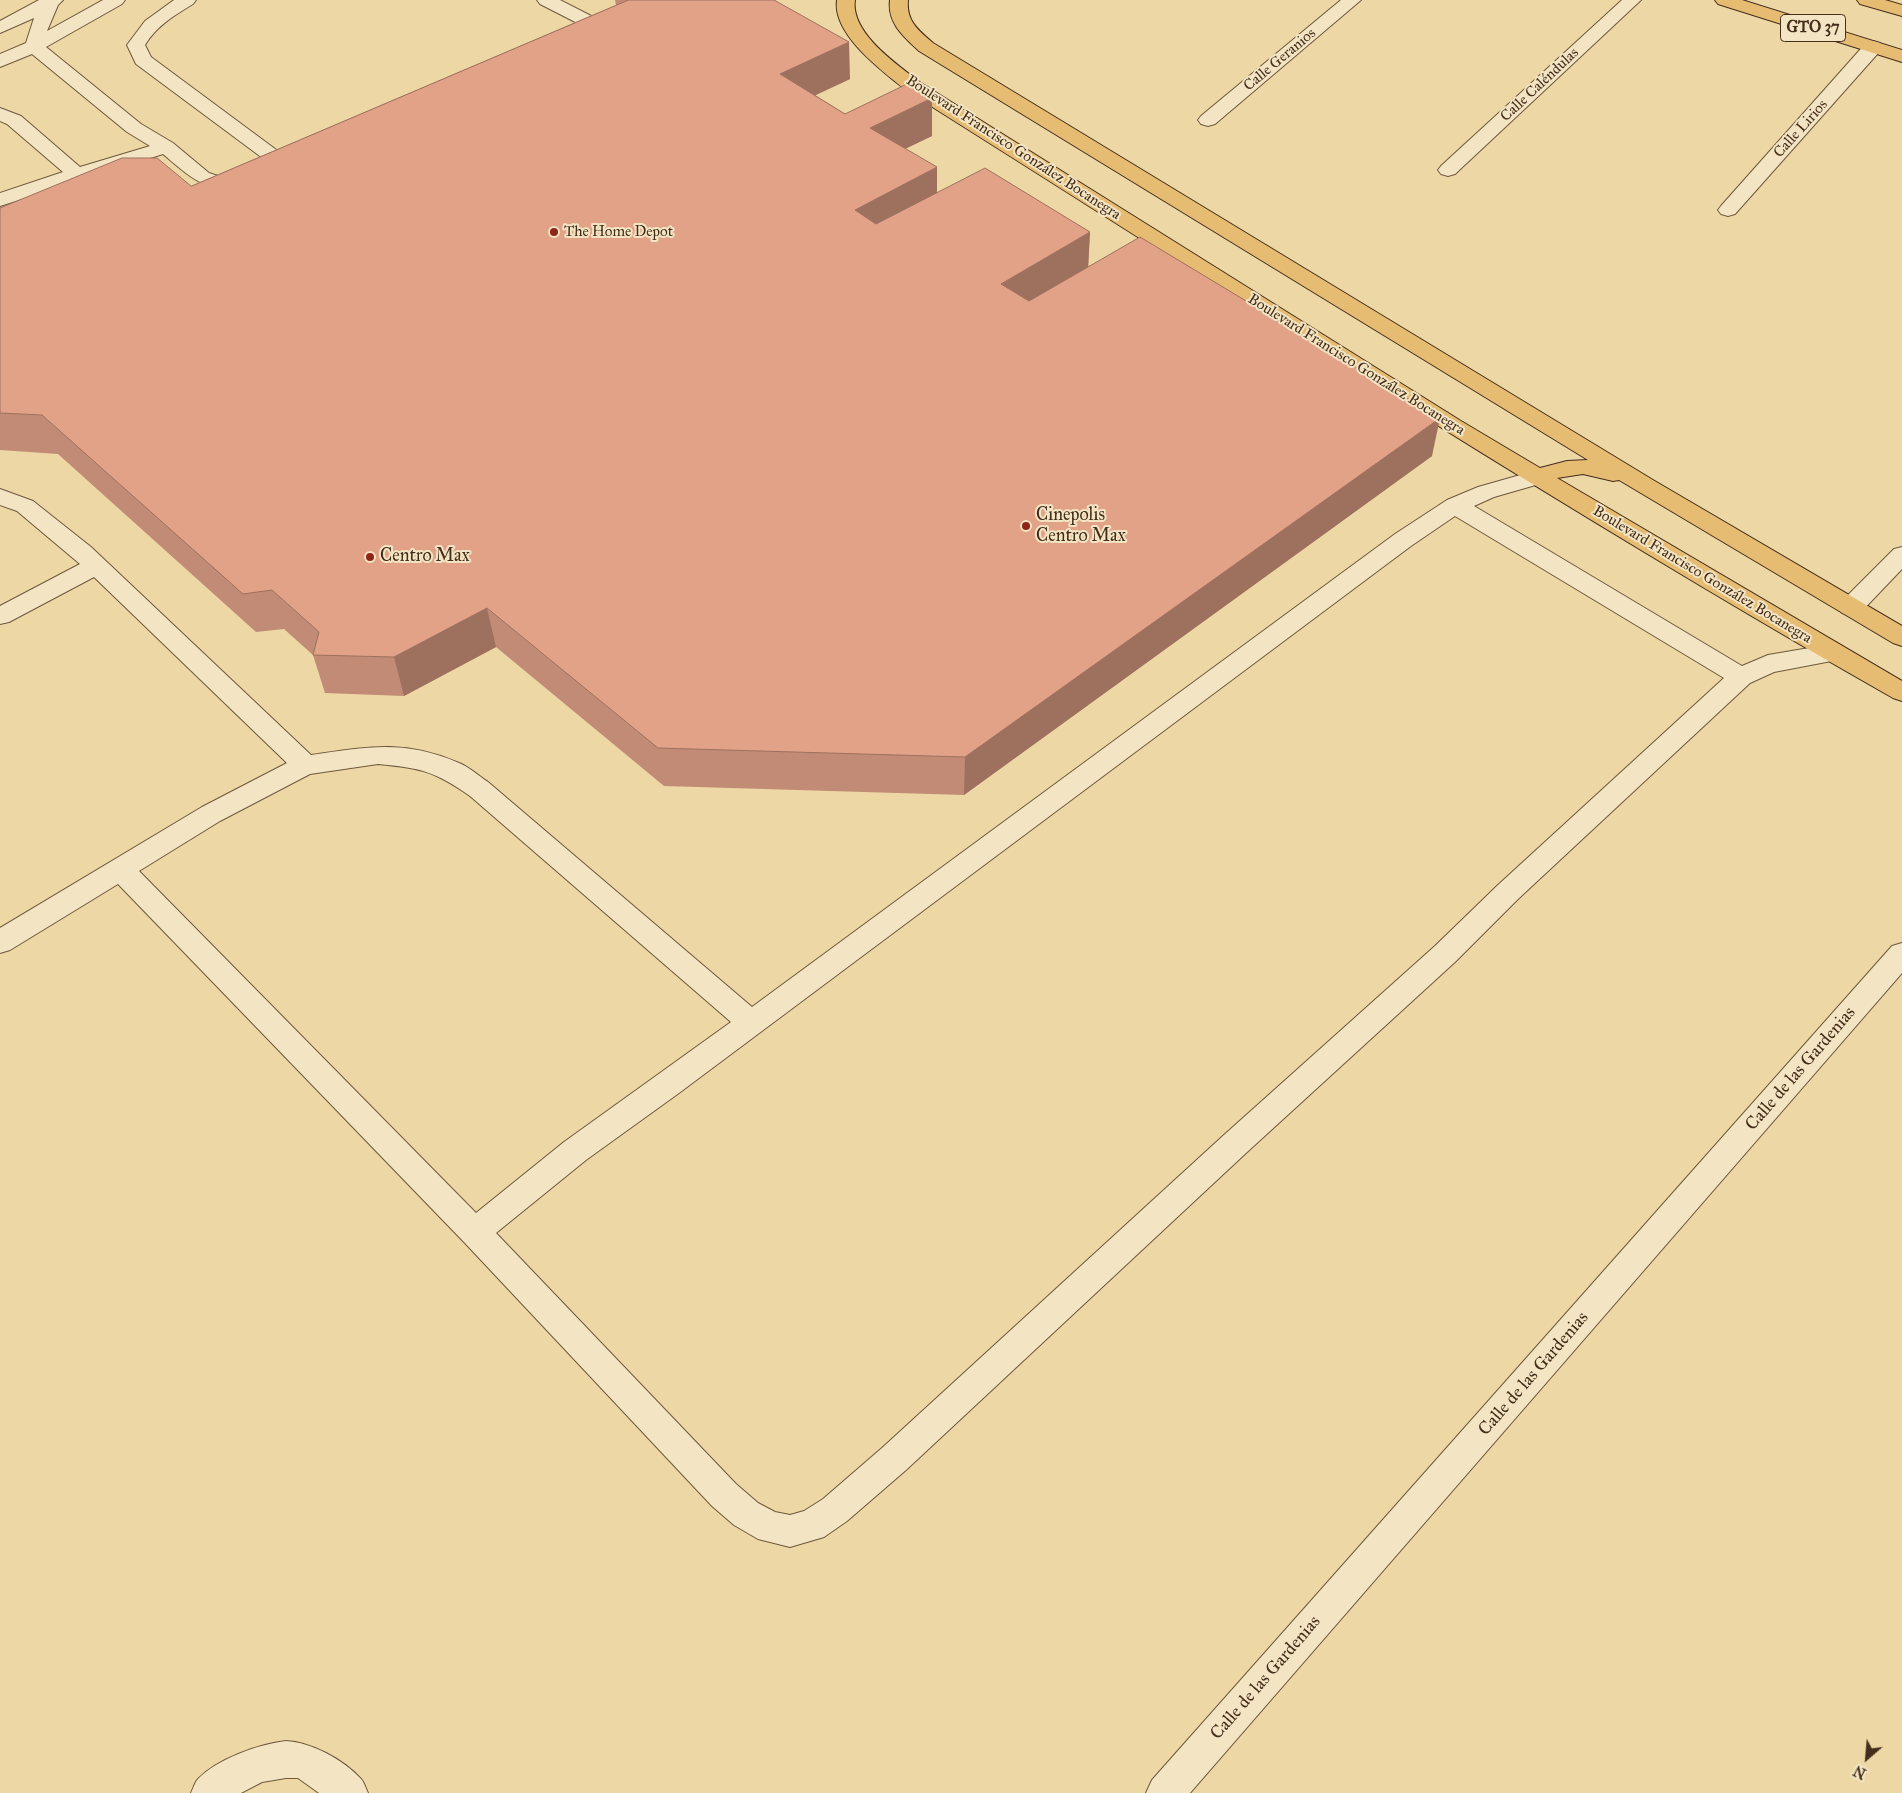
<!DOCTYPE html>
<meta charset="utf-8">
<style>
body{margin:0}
#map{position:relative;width:1902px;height:1793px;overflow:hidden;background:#ecd7a5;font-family:"IM FELL Great Primer",serif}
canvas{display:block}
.north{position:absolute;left:1842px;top:1733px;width:50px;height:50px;-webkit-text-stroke:4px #f3e5c4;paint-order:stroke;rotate:207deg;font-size:14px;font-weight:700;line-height:20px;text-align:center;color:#442d1a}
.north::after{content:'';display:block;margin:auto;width:18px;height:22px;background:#442d1a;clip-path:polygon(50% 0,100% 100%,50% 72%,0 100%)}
</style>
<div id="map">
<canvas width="1902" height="1793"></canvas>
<div class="north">N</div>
</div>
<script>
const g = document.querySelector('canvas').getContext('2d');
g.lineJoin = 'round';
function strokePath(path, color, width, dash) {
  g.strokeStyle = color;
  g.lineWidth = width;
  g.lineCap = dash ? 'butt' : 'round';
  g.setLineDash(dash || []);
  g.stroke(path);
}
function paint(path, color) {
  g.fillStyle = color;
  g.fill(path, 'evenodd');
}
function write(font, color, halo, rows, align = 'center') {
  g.font = font + ' "IM FELL Great Primer",serif';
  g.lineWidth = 4;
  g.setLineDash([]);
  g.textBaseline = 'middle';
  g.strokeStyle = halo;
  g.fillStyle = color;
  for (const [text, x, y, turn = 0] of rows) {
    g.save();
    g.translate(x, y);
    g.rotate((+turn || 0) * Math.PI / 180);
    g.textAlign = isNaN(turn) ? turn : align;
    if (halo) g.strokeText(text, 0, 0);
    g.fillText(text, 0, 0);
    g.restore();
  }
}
const minor = new Path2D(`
 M39,0H63L58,5L47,31L103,0H125L122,4L46,47L141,124L173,143L209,173L221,177L251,179L254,183L251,187C211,197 191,178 163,154L0,206V193L63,172L7,124L0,121V108L21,116L80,167L150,146L127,132L32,54L0,67V54L26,43L34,18L0,33V21Z
 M174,0H196L193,4C175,15 156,26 145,45L151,57L294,163L297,167L294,171L287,173L280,171L136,64L127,45L145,21Z
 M537,0H560L601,21L604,25L601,29L595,30L589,29L540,4Z
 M1341,0H1361L1215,124L1208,126L1201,124L1198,120L1201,116Z
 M1622,0H1641L1455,174L1448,176L1441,174L1438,170L1441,166Z
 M1873,41L1880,43L1882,47L1880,51L1735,214L1728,216L1721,214L1718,210L1721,206L1866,43Z
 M1538,470L1546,472L1550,477L1546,482L1494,497L1474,506L1742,666L1768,655L1833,644L1842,647L1845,653L1842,659L1774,672L1750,683L1518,899L1455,962L1246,1153L906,1470L847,1521L824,1537L790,1547L758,1539L734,1525L712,1506L464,1242L118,884L10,950L0,953V928L202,807L287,763L94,577L9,622L0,624V606L80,564L17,511L0,505V489L33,501L91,547L311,755C366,747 405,739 459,763C469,767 479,776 488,782L752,1007L1395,534L1447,500L1478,487ZM1455,516L1724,678L1498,885L1435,946L1224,1135L882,1448L823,1499L804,1511L790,1515L775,1512L758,1503L736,1484L496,1233L586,1160L679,1093L1411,546ZM378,764C421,768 434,771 470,796L731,1022L564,1142L476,1213L139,871L220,821L310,774Z
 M1902,547V569L1860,613L1851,615L1842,613L1839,607L1842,601L1894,549Z
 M1902,943V973L1190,1793H1146L1152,1780L1892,946Z
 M286,1741C311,1742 344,1760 361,1779C364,1782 366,1789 368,1793H319L298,1778H286L262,1782L241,1793H191C193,1789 195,1782 198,1779C217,1759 259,1744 286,1741Z`);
const major = new Path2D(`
 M837,0H855C850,33 898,65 921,83L1461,421L1540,468L1567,461L1588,460L919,51C904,37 887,23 890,0H908C906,21 918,30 933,43L1653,480L1902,626V646L1893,643L1619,480L1613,481L1583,474L1557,478L1902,681V701L1893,698C1558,507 1234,297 907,91C884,72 832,35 837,0Z
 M1715,0H1742L1902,50V62L1718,4Z
 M1857,0H1885L1902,5V16L1860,4Z`);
const wall = new Path2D(`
 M615,0H774L850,79L815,95L845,114L932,136L905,149L937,193L1090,232L1088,267L1432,456L964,795L664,786L496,647L404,696L325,693L313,655L284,629L256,632L58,454L0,450V208L191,186L616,5Z`);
const shadedWall = new Path2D(`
 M849,42L850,79L782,111L780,74Z
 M932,98V136L871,165L870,128Z
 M937,167V205L857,248L855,210Z
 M1090,232L1088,270L1000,322L1001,284Z
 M1440,418L1432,456L964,795L965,757Z
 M487,608L496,647L404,696L394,657Z`);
const building = new Path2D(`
 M629,0H774L849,42L780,74L845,114L907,84L932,98L870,128L937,167L855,210L876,224L985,168L1090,232L1001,284L1029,301L1140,237L1440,418L965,757L658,748L487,608L394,657L313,655L319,632L272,590L243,594L42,415L0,413V208L122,158H157L191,186Z`);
const markers = [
 [554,232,5,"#8f2418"],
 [1026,526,5,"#8f2418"],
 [370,557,5,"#8f2418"]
];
const farStreetnames = [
 ["Calle Geranios",1280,60,-40],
 ["Calle Caléndulas",1540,85,-43],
 ["Calle Lirios",1801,129,-48],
 ["Boulevard Francisco González Bocanegra",1013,148,33],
 ["Boulevard Francisco González Bocanegra",1356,365,32],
 ["Boulevard Francisco González Bocanegra",1702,575,31]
];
const farPoinames = [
 ["The Home Depot",564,232]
];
const shields = [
 [1813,28,65]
];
const shieldNames = [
 ["GTO 37",1813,28]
];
const poiNames = [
 ["Cinepolis",1036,516],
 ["Centro Max",1036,537],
 ["Centro Max",380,557]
];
const streetNames = [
 ["Calle de las Gardenias",1801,1069,-49],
 ["Calle de las Gardenias",1534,1374,-49],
 ["Calle de las Gardenias",1266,1678,-49]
];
strokePath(minor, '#6e583d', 2);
strokePath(major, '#442d1a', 2);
paint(minor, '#f3e5c4');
paint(major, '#e6bc72');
paint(wall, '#c28b75');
paint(shadedWall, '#9e715f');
paint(building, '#e2a288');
strokePath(building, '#9e715f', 1);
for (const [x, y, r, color] of markers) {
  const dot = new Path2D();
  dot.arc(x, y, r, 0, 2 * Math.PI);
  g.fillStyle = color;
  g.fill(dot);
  strokePath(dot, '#f3e5c4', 2);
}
write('15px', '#442d1a', '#f3e5c4', farStreetnames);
write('15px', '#442d1a', '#f3e5c4', farPoinames, 'left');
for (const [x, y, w] of shields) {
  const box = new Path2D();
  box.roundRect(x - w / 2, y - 13.5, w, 27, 4);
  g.fillStyle = '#f3e5c4';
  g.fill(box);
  strokePath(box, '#442d1a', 1);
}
write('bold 16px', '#442d1a', null, shieldNames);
write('18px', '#442d1a', '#f3e5c4', poiNames, 'left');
write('18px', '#442d1a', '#f3e5c4', streetNames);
</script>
